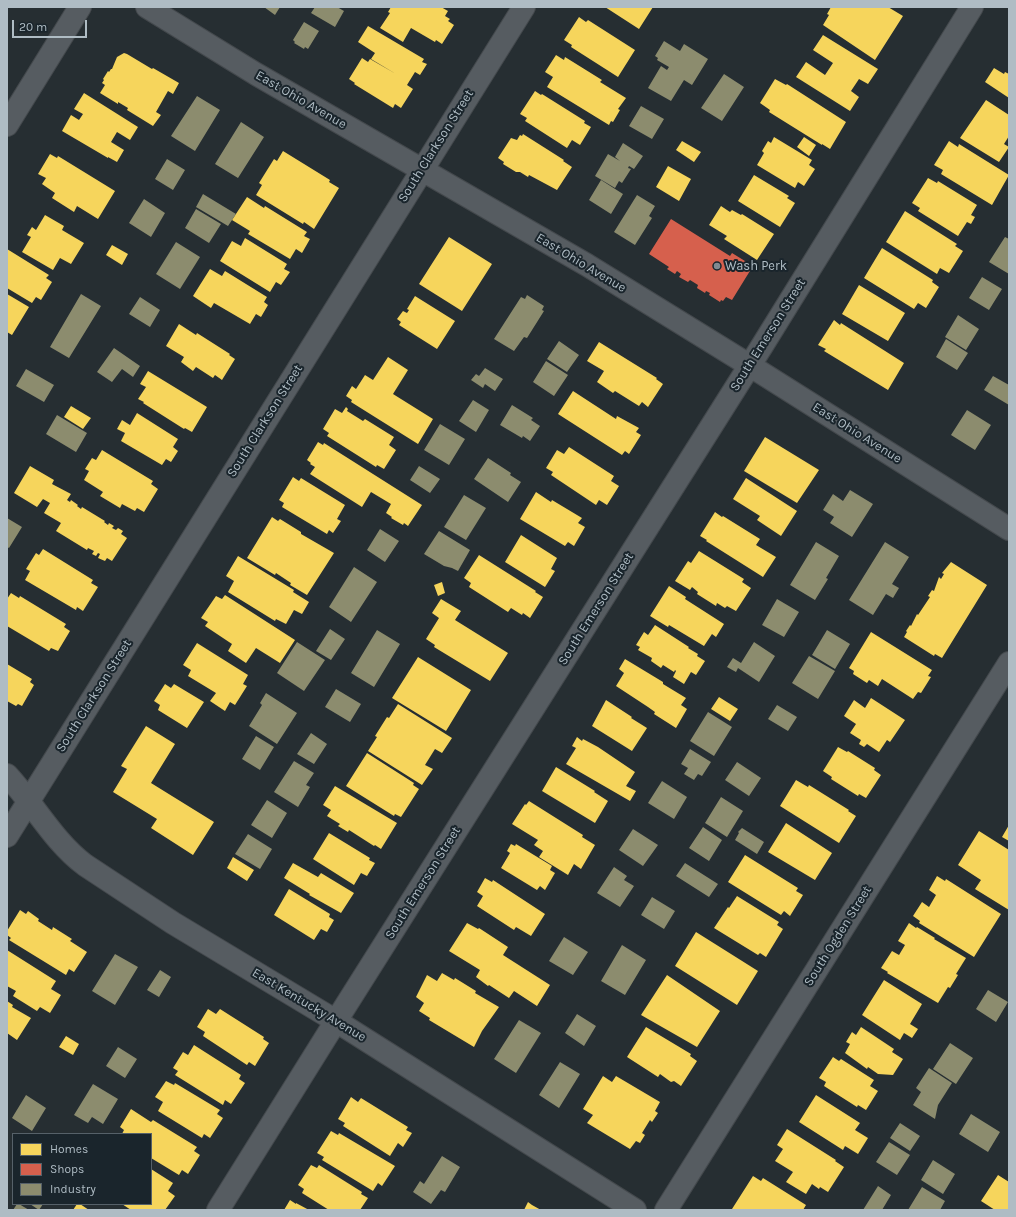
<!DOCTYPE html>
<style>
body{margin:0}
#map{position:relative;width:1016px;height:1217px;overflow:hidden;background:#262e32;font-family:Karla,sans-serif}
canvas{display:block}
.frame{position:absolute;inset:0;border:8px solid #afbcc4;pointer-events:none}
.legend{position:absolute;left:12px;top:1133px;width:140px;height:72px;box-sizing:border-box;background:#1a252c;border:1px solid #566169;margin:0;padding:5px 7px;list-style:none;font-size:12px;color:#afbcc4}
.legend li{display:flex;align-items:center;gap:8px;height:20px}
.legend b{width:20px;border:1px solid #566169}
.scale{position:absolute;left:12px;top:20px;width:75px;height:18px;box-sizing:border-box;border:2px solid #afbcc4;border-top:0;padding-left:5px;font-size:12px;line-height:14px;white-space:nowrap;color:#afbcc4;-webkit-text-stroke:3px #1a252c;paint-order:stroke}
</style>
<div id="map">
<canvas width="1016" height="1217"></canvas>
<div class="frame"></div>
<ul class="legend">
<li><b style="height:11px;background:#f6d55c"></b>Homes</li>
<li><b style="height:11px;background:#d6604d"></b>Shops</li>
<li><b style="height:11px;background:#8c8c6e"></b>Industry</li>
</ul>
<div class="scale">20 m</div>
</div>
<script>
const g = document.querySelector('canvas').getContext('2d');
g.lineJoin = 'round';
function paint(path, color) {
  g.fillStyle = color;
  g.fill(path, 'evenodd');
}
function strokePath(path, color, width, dash) {
  g.strokeStyle = color;
  g.lineWidth = width;
  g.lineCap = dash ? 'butt' : 'round';
  g.setLineDash(dash || []);
  g.stroke(path);
}
function write(font, color, halo, rows, align = 'center') {
  g.font = font + ' Karla,sans-serif';
  g.lineWidth = 4;
  g.setLineDash([]);
  g.textBaseline = 'middle';
  g.strokeStyle = halo;
  g.fillStyle = color;
  for (const [text, x, y, turn = 0] of rows) {
    g.save();
    g.translate(x, y);
    g.rotate((+turn || 0) * Math.PI / 180);
    g.textAlign = isNaN(turn) ? turn : align;
    if (halo) g.strokeText(text, 0, 0);
    g.fillText(text, 0, 0);
    g.restore();
  }
}
const homes = new Path2D(`
 M391,7H441L448,11L445,16L450,19L448,21L454,25L442,44L436,40L435,42L411,28L403,42L380,28L390,13L388,12Z
 M605,7H653L639,29Z
 M831,7H888L903,16L875,60L823,25L829,15L827,14Z
 M579,17L586,22L588,20L635,50L618,77L571,47L572,45L564,40Z
 M368,26L424,59L422,62L427,64L420,75L415,72L407,85L413,89L401,108L395,104L393,108L354,84L355,83L349,79L362,58L368,62L370,59L396,74L371,59L375,53L358,42Z
 M823,35L878,69L868,84L859,79L851,91L859,97L850,111L796,77L806,62L825,75L833,63L813,50Z
 M124,53L127,54L152,69L153,68L179,83L173,94L168,91L156,112L161,115L153,126L127,110L128,108L118,102V104L100,93L105,85L102,83L104,80L103,79L108,71L109,72L111,69H112L117,57Z
 M556,55L564,60L565,57L602,80L600,82L626,98L618,109L620,110L613,122L611,121L609,125L547,87L553,77L545,72Z
 M994,68L1004,74L1005,72L1009,74V98L985,82Z
 M775,79L786,85L787,84L846,122L830,149L822,144V145L769,112L770,110L760,103Z
 M535,91L541,95L542,94L585,121L584,123L591,127L580,145L572,140L567,148L525,121L527,118L520,114Z
 M84,93L138,127L130,140L117,132L111,142L124,150L117,162L108,157V158L62,131L71,115L79,120L83,114L74,109Z
 M986,100L1009,115V136L1004,144L1009,147L999,162L960,138Z
 M523,134L564,160L563,161L572,167L557,190L529,175L528,177L520,172H516L503,164L504,162L498,158L511,138L517,140L520,135L522,136Z
 M774,137L812,160L809,165L815,169L804,186L798,182L795,188L757,165L764,153L762,151L768,141L771,143Z
 M804,137L816,145L809,156L797,147Z
 M682,141L701,152L694,162L676,150Z
 M949,141L958,147L959,144L1009,175L992,205L941,174L943,170L934,165Z
 M283,151L330,180L329,182L339,188L314,229L304,222L303,224L256,195L262,185L259,183L274,159L277,161Z
 M50,154L57,158L58,156L115,191L98,219L77,206L74,212L52,198L55,193L42,184L46,178L38,174Z
 M668,166L691,179L679,201L656,187Z
 M754,175L789,196L787,198L795,203L780,227L738,201Z
 M928,178L937,183L938,181L977,205L971,215L975,217L971,224L967,222L958,236L918,211L920,208L912,203Z
 M247,197L264,208L265,206L307,232L304,236L310,239L302,253L296,249L290,259L248,234L250,231L232,220Z
 M721,206L730,212L732,210L741,215L742,214L774,234L757,260L724,239L727,236L709,225Z
 M905,211L957,244L955,246L963,251L949,273L940,268L937,274L886,242Z
 M45,215L64,226L62,230L84,243L71,264L60,258L53,270L22,252L31,237L27,235L32,227L36,230Z
 M449,237L492,264L462,311L419,284Z
 M245,238L287,264L284,269L290,272L281,285L276,282L270,292L220,261L232,241L241,246Z
 M112,245L128,254L122,265L106,255Z
 M882,248L933,280L932,282L939,287L926,308L918,303L914,309L864,278Z
 M7,249L49,275L46,278L52,282L41,300L36,297L32,303L7,288Z
 M210,269L222,276L225,271L267,297L264,302L268,305L261,317L256,314L250,324L214,303L211,308L193,296Z
 M859,285L905,313L888,341L842,314Z
 M7,294L29,307L12,335L7,332Z
 M415,296L455,321L437,349L399,325L401,322L397,319L403,311L407,313L409,310L407,309Z
 M834,320L840,325L841,323L904,363L888,390L824,351L826,349L818,345Z
 M179,324L196,335L197,333L230,354L229,355L235,359L222,380L215,375L213,378L196,367L193,371L181,362L184,357L166,346Z
 M599,342L657,378L656,379L663,384L648,407L642,402L639,406L615,391L613,393L597,382L604,371L587,361Z
 M388,357L408,370L393,394L433,419L418,444L351,402L352,400L346,396L352,386L356,389L365,375L373,380Z
 M148,371L207,407L192,432L185,428L184,429L143,403L144,402L138,399L146,387L140,384Z
 M573,391L616,419L617,416L639,428L636,432L641,435L629,454L625,451L622,455L558,414Z
 M71,406L91,418L83,429L64,417Z
 M346,407L348,409L347,411L363,421L365,419L394,437L389,445L396,450L384,469L377,465L376,467L327,436L329,433L323,429L335,409L342,413Z
 M137,413L178,439L173,447L178,451L171,462L166,459L162,465L121,441L125,433L117,429L122,420L130,425Z
 M765,437L819,470L797,503L744,471Z
 M318,442L323,445L324,443L422,505L408,526L404,523L403,525L391,518L392,517L386,513L391,504L371,492L362,507L310,474L315,467L310,464L311,463L307,460Z
 M569,447L614,476L611,481L619,486L607,505L599,500L596,505L551,475L553,472L546,468L557,450L564,454Z
 M102,450L153,481L151,484L158,489L144,512L137,508L135,511L122,504L120,508L100,496L103,492L84,480L89,471L85,469L92,458L96,460Z
 M30,466L54,480L52,484L71,494L67,500L70,502L71,500L78,505L77,506L81,509L82,507L105,521L104,522L108,525L109,523L114,526L112,528L116,530L118,528L123,531L121,534L127,538L112,561L107,558L105,561L98,558L100,554L98,553L96,556L92,554L94,551L88,548L87,550L56,531L61,523L44,513L50,503L43,499L37,507L14,493Z
 M293,477L299,481L301,478L345,505L337,519L341,521L333,533L329,530L327,534L282,507L284,503L279,500Z
 M746,478L797,511L781,536L757,520L760,516L733,499Z
 M536,492L551,502L552,500L582,518L578,523L585,527L574,546L568,542L565,546L520,519Z
 M715,512L722,517L723,516L760,539L756,545L776,557L763,577L706,541L707,540L700,536Z
 M272,517L278,521L280,519L301,532V534L334,553L307,595L290,585L291,583L276,573L275,575L247,558Z
 M521,535L557,558L551,569L555,571L545,587L505,562Z
 M43,549L93,580L91,583L98,587L83,611L77,607L76,610L25,580L30,571L26,569L36,553L39,555Z
 M699,551L744,579L742,582L751,588L736,611L727,606L725,608L717,603L716,606L697,594L698,592L692,587L690,590L675,581L688,561L691,563Z
 M479,555L536,591L535,592L543,597L530,618L523,613L522,615L511,608L508,612L469,587L471,583L464,578Z
 M238,556L294,590L293,592L309,602L302,614L294,610L286,624L276,619L275,621L228,592L234,581L226,576Z
 M951,562L987,585L942,658L935,654L934,656L904,637L907,632L906,631L910,625L911,626L917,614L918,615L930,597L928,596L932,590L934,591L939,577L941,579L944,574L942,573Z
 M442,582L445,593L438,596L434,585Z
 M669,586L686,597L685,599L724,624L716,637L712,634L704,646L669,625L668,627L650,616Z
 M11,593L19,598L20,596L66,624L64,627L70,631L58,651L51,648L49,651L7,626V599Z
 M225,595L295,640L280,663L256,648L246,663L228,651L232,644L205,626L208,622L201,618L216,596L222,599Z
 M441,599L461,611L455,620L508,653L490,681L434,647L435,645L426,639L439,618L432,613Z
 M655,625L689,647L688,648L698,654L697,656L705,661L696,675L691,672L684,684L673,677L676,671L675,670L674,672L663,665L661,668L651,661L652,658L638,650L640,647L636,645L644,632L648,635Z
 M871,632L932,670L928,676L931,677L921,693L918,692L913,699L882,679L878,686L869,680L867,683L853,674L854,671L849,668Z
 M197,643L248,675L243,684L247,686L235,705L230,702L225,711L210,701L216,693L188,676L191,670L183,665Z
 M418,657L471,690L446,731L392,698Z
 M625,659L663,682V684L686,698L681,705L687,709L676,728L654,714L655,712L648,707L616,686L624,673L619,669Z
 M7,664L32,679L30,682L34,685L22,706L18,704L16,706L7,701Z
 M165,684L171,688L174,684L204,702L187,728L158,710L160,705L154,701Z
 M719,697L738,709L730,721L711,709Z
 M871,698L905,720L890,742L887,740L879,752L867,744L864,747L859,744L861,740L850,733L856,724L844,716L854,700L865,708Z
 M606,700L632,717L631,718L647,728L632,751L592,726Z
 M398,704L452,738L442,753L435,749L425,765L433,769L422,785L368,751L377,737L375,736L387,717L389,718Z
 M146,726L175,744L151,783L214,822L193,855L151,828L157,819L113,792L127,769L121,766Z
 M577,737L582,741L583,739L598,747L635,772L626,786L636,791L630,801L566,764L576,748L572,746Z
 M838,747L847,752L848,751L875,768L874,770L881,775L866,798L859,794L858,796L831,779L832,777L823,771Z
 M367,753L414,783L413,785L419,789L401,817L395,814L394,816L346,786Z
 M556,767L595,791L594,792L608,801L595,823L542,791Z
 M796,780L808,787L809,785L849,810L848,811L856,816L839,843L780,806Z
 M335,786L397,823L381,849L375,845L374,846L349,830L348,832L338,826L340,824L327,816L331,810L323,805Z
 M529,801L583,835L582,837L595,845L581,869L574,864L568,875L539,857L543,851L534,845L538,840L512,824L525,804L526,805Z
 M786,823L832,853L815,880L768,852Z
 M1009,825V841L1002,837Z
 M979,831L1009,850V910L975,889L981,880L958,865Z
 M329,833L370,858L369,860L375,863L367,876L361,873L354,885L313,859Z
 M511,844L515,846L516,844L552,866L550,870L555,873L545,890L540,886L537,890L501,868L510,853L507,851Z
 M745,855L798,888L796,891L803,895L790,916L784,911L781,915L728,882Z
 M233,857L254,870L247,881L227,868Z
 M293,863L318,877L321,873L354,893L341,913L309,895L310,894L284,878Z
 M937,876L945,881L946,879L1001,914L974,957L919,923L920,921L913,916L922,902L929,907L936,895L929,890Z
 M485,878L492,882L493,880L545,914L531,936L516,927L514,930L477,906L483,896L477,892Z
 M289,889L330,914L329,917L334,920L327,932L321,929L314,940L274,915Z
 M737,896L779,922L777,925L783,929L766,957L760,953L758,955L714,928L728,907L729,908Z
 M20,910L26,914L28,911L39,919L38,921L52,930L53,927L72,939L70,941L87,952L74,972L69,969L66,975L9,940L11,938L7,935V931Z
 M467,923L478,929L479,928L508,947L503,955L550,985L537,1006L514,991L509,998L489,985L488,986L476,977L480,970L449,951Z
 M909,923L916,928L917,927L935,938L934,939L966,958L956,974L958,975L950,988L948,987L938,1003L887,973L888,972L881,968L892,951L899,955L905,945L898,941Z
 M696,932L758,971L737,1005L675,966Z
 M7,950L56,981L51,989L61,995L50,1013L40,1007L37,1011L13,996L16,991L7,986Z
 M442,973L454,980L455,978L476,991L475,993L499,1007L482,1031L474,1047L429,1020L430,1018L419,1011L424,1003L416,997L427,975L437,981Z
 M667,975L720,1011L697,1047L641,1015Z
 M884,980L922,1004L910,1024L918,1029L912,1038L904,1033L900,1040L862,1015Z
 M7,1001L13,1005L12,1007L31,1018L17,1040L7,1033Z
 M208,1009L216,1014L220,1009L264,1037L263,1039L269,1043L255,1066L249,1062L247,1065L203,1036L205,1032L197,1027Z
 M646,1027L691,1054L690,1056L697,1061L681,1086L674,1081L671,1082L660,1074L658,1077L627,1057Z
 M861,1027L894,1049L892,1052L903,1059L893,1075L878,1074L868,1067L867,1069L845,1053L850,1044L846,1042L852,1032L856,1035Z
 M66,1036L79,1044L73,1055L59,1047Z
 M194,1045L241,1075L239,1079L245,1083L231,1104L225,1100L223,1105L175,1075L178,1071L173,1068L183,1052L188,1055Z
 M833,1057L839,1061L841,1059L874,1080L870,1086L878,1091L866,1110L858,1105L857,1107L824,1086L826,1082L819,1078Z
 M603,1076L612,1082L616,1076L660,1102L655,1111L658,1113L652,1122L650,1120L642,1133L645,1135L640,1143L636,1141L630,1149L587,1123L593,1115L583,1109Z
 M166,1081L174,1085L175,1083L220,1110L217,1114L223,1118L210,1138L204,1134L202,1138L158,1111L163,1102L155,1097Z
 M816,1095L860,1123L855,1130L868,1138L858,1154L845,1146L843,1150L799,1122Z
 M351,1097L358,1102L361,1098L408,1127L406,1130L412,1133L403,1147L398,1143L390,1156L343,1126L345,1123L338,1119Z
 M131,1109L151,1122L153,1120L197,1147L194,1151L200,1155L188,1174L182,1170L179,1175L151,1158V1134H122L124,1130L120,1127Z
 M787,1129L836,1160L835,1161L844,1167L828,1192L820,1187L819,1189L812,1184L806,1194L786,1182L793,1172L775,1161L783,1149L777,1145Z
 M331,1131L338,1135L339,1133L395,1166L382,1186L378,1183L373,1191L322,1160L324,1157L317,1153Z
 M311,1165L317,1168L319,1165L362,1192L361,1194L368,1198L360,1210H329L302,1193L304,1189L298,1185Z
 M151,1169L173,1183L168,1191L175,1196L165,1210H131L122,1204H151Z
 M998,1175L1009,1182V1210H995L981,1201Z
 M753,1176L761,1181L763,1178L806,1205L803,1210H734L732,1209Z
 M290,1200L296,1204V1203L309,1210H284Z
 M528,1202L532,1205L541,1210H524Z
 M77,1204H80L89,1210H73Z`);
const shops = new Path2D(`
 M671,219L730,256L732,253L753,266L732,300L726,297L723,301L721,300L720,302L709,295L710,293L706,291L705,293L697,288L698,285L690,280L688,282L679,277L681,274L677,271L675,274L667,269L669,267L649,254Z`);
const industry = new Path2D(`
 M264,7H280L275,15Z
 M315,7H337L344,11L335,27L311,13Z
 M304,22L319,31L308,49L305,47L304,49L294,43L295,42L293,40Z
 M664,41L680,51L684,44L708,59L692,85L684,80L671,101L648,88L661,66L667,70L669,67L657,60L658,58L655,56Z
 M724,74L744,87L722,121L701,108Z
 M197,96L220,110L195,151L171,136Z
 M641,106L664,119L652,139L629,126Z
 M241,122L264,137L238,178L215,164Z
 M623,143L643,156L634,169L629,166L628,168L631,169L622,183L619,181L615,188L595,176L608,154L620,161L615,157Z
 M167,159L185,170L173,190L155,179Z
 M601,180L623,194L611,214L589,200Z
 M203,194L236,214L228,226L196,207Z
 M637,195L655,206L649,216L652,218L635,245L614,232Z
 M144,199L165,213L151,237L129,223Z
 M196,209L221,224L209,243L185,228Z
 M1005,237L1009,239V274L989,262Z
 M176,242L200,257L180,289L156,274Z
 M982,277L1002,289L989,310L969,298Z
 M81,294L101,306L69,358L50,347Z
 M527,295L544,306L542,310L544,311L527,338L524,337L514,351L494,339L521,297L525,299Z
 M140,297L160,310L150,327L129,314Z
 M958,315L979,329L966,350L945,337Z
 M946,339L968,353L957,370L936,357Z
 M559,341L579,355L567,372L547,359Z
 M114,348L140,366L133,377L122,369L112,382L97,372Z
 M546,361L568,375L554,396L533,382Z
 M485,368L503,379L495,391L485,384L483,388L471,380L476,374L479,376Z
 M26,369L54,385L44,402L16,386Z
 M993,376L1009,385V405L984,390Z
 M473,400L489,410L476,432L459,421Z
 M512,405L533,418L531,420L540,426L530,441L523,436L522,438L500,425Z
 M967,410L991,425L975,450L951,435Z
 M57,415L87,433L76,452L46,434Z
 M440,424L465,439L449,465L424,450Z
 M488,458L511,473L510,475L521,482L508,502L474,479Z
 M419,466L440,479L430,493L410,480Z
 M850,490L873,504L852,537L830,523L834,517L823,510L833,494L843,501Z
 M464,495L486,508L466,540L444,527Z
 M7,518L22,527L9,548L7,547Z
 M380,529L399,541L385,562L367,550Z
 M439,531L470,550L458,571L452,568L444,566L424,554Z
 M816,542L839,556L826,578L828,579L815,600L790,585Z
 M885,542L909,557L892,584L899,588L893,598L886,594L873,615L849,600Z
 M354,567L377,582L351,622L329,607Z
 M777,599L799,612L784,637L762,625Z
 M330,629L345,639L331,660L316,651Z
 M377,630L400,644L374,687L351,673Z
 M827,630L850,644L835,669L812,655Z
 M297,642L325,660L304,691L277,673Z
 M754,642L775,656L759,682L738,668L736,672L727,667L733,658L741,663Z
 M809,656L835,671L818,699L792,683Z
 M336,689L361,704L350,722L325,707Z
 M266,693L297,713L277,744L249,726L262,705L260,703Z
 M777,705L797,717L788,731L768,719Z
 M708,712L732,727L714,756L690,741Z
 M311,733L327,744L314,764L297,754Z
 M256,736L274,747L260,770L242,759Z
 M690,749L711,762L702,776L698,774L694,780L684,774L688,768L681,764Z
 M294,761L314,773L306,785L310,787L298,807L274,792Z
 M737,762L761,778L749,796L725,780Z
 M662,781L687,797L674,819L648,803Z
 M721,797L743,811L727,837L705,823Z
 M267,800L287,813L272,838L251,825Z
 M703,827L722,840L709,861L689,848Z
 M742,828L764,842L757,854L735,840L739,833L738,832Z
 M633,829L658,845L643,866L619,850Z
 M248,834L272,849L260,869L235,854Z
 M685,863L718,884L709,897L676,876Z
 M614,867L627,876L624,880L634,886L620,907L597,893Z
 M652,897L675,911L664,929L641,915Z
 M564,937L588,952L573,975L549,961Z
 M622,945L646,960L625,995L601,981Z
 M115,954L138,967L115,1005L92,991Z
 M160,970L171,977L159,997L147,990Z
 M988,990L1008,1002L996,1022L976,1009Z
 M577,1014L596,1026L584,1046L565,1033Z
 M519,1020L541,1033L516,1073L494,1059Z
 M950,1043L973,1058L956,1084L933,1069Z
 M118,1047L137,1059L125,1078L106,1066Z
 M560,1062L580,1074L559,1108L539,1095Z
 M929,1068L952,1083L938,1105L935,1119L913,1105L921,1092L916,1088Z
 M93,1084L118,1099L103,1124L92,1117L88,1123L74,1115Z
 M26,1095L46,1108L32,1131L12,1118Z
 M971,1114L1000,1132L988,1152L959,1134Z
 M900,1123L920,1136L910,1151L890,1138Z
 M889,1142L910,1155L897,1175L876,1162Z
 M442,1156L460,1167L445,1192L441,1190L431,1204L413,1192L420,1181L424,1184Z
 M933,1160L955,1174L943,1194L921,1180Z
 M878,1186L891,1195L882,1210H863Z
 M922,1187L945,1201L940,1210H908Z
 M17,1204H19L29,1210H13Z
 M30,1204H43L39,1210Z`);
const minor = new Path2D(`
 M147,7L256,74L587,265L749,365L1009,529
 M7,125L80,7
 M7,775C34,804 53,841 85,865L173,923L336,1021L635,1210
 M7,836L524,7
 M218,1210L336,1021L762,346L972,7
 M666,1210L1009,663`);
const markers = [
 [717,266,4,"#7f8a91"]
];
const streetNames = [
 ["East Ohio Avenue",301,100,30],
 ["South Clarkson Street",436,146,-58],
 ["East Ohio Avenue",581,263,31],
 ["South Emerson Street",768,335,-58],
 ["South Clarkson Street",265,421,-58],
 ["East Ohio Avenue",857,433,32],
 ["South Emerson Street",596,609,-58],
 ["South Clarkson Street",94,696,-58],
 ["South Emerson Street",423,883,-58],
 ["South Ogden Street",838,936,-58],
 ["East Kentucky Avenue",309,1005,31]
];
const poiNames = [
 ["Wash Perk",725,266]
];
paint(homes, '#f6d55c');
paint(shops, '#d6604d');
paint(industry, '#8c8c6e');
strokePath(minor, '#44494d', 24);
strokePath(minor, '#565c61', 22);
for (const [x, y, r, color] of markers) {
  const dot = new Path2D();
  dot.arc(x, y, r, 0, 2 * Math.PI);
  g.fillStyle = color;
  g.fill(dot);
  strokePath(dot, '#1a252c', 1.5);
}
write('13px', '#afbcc4', '#1a252c', streetNames);
write('13px', '#afbcc4', '#1a252c', poiNames, 'left');
</script>
